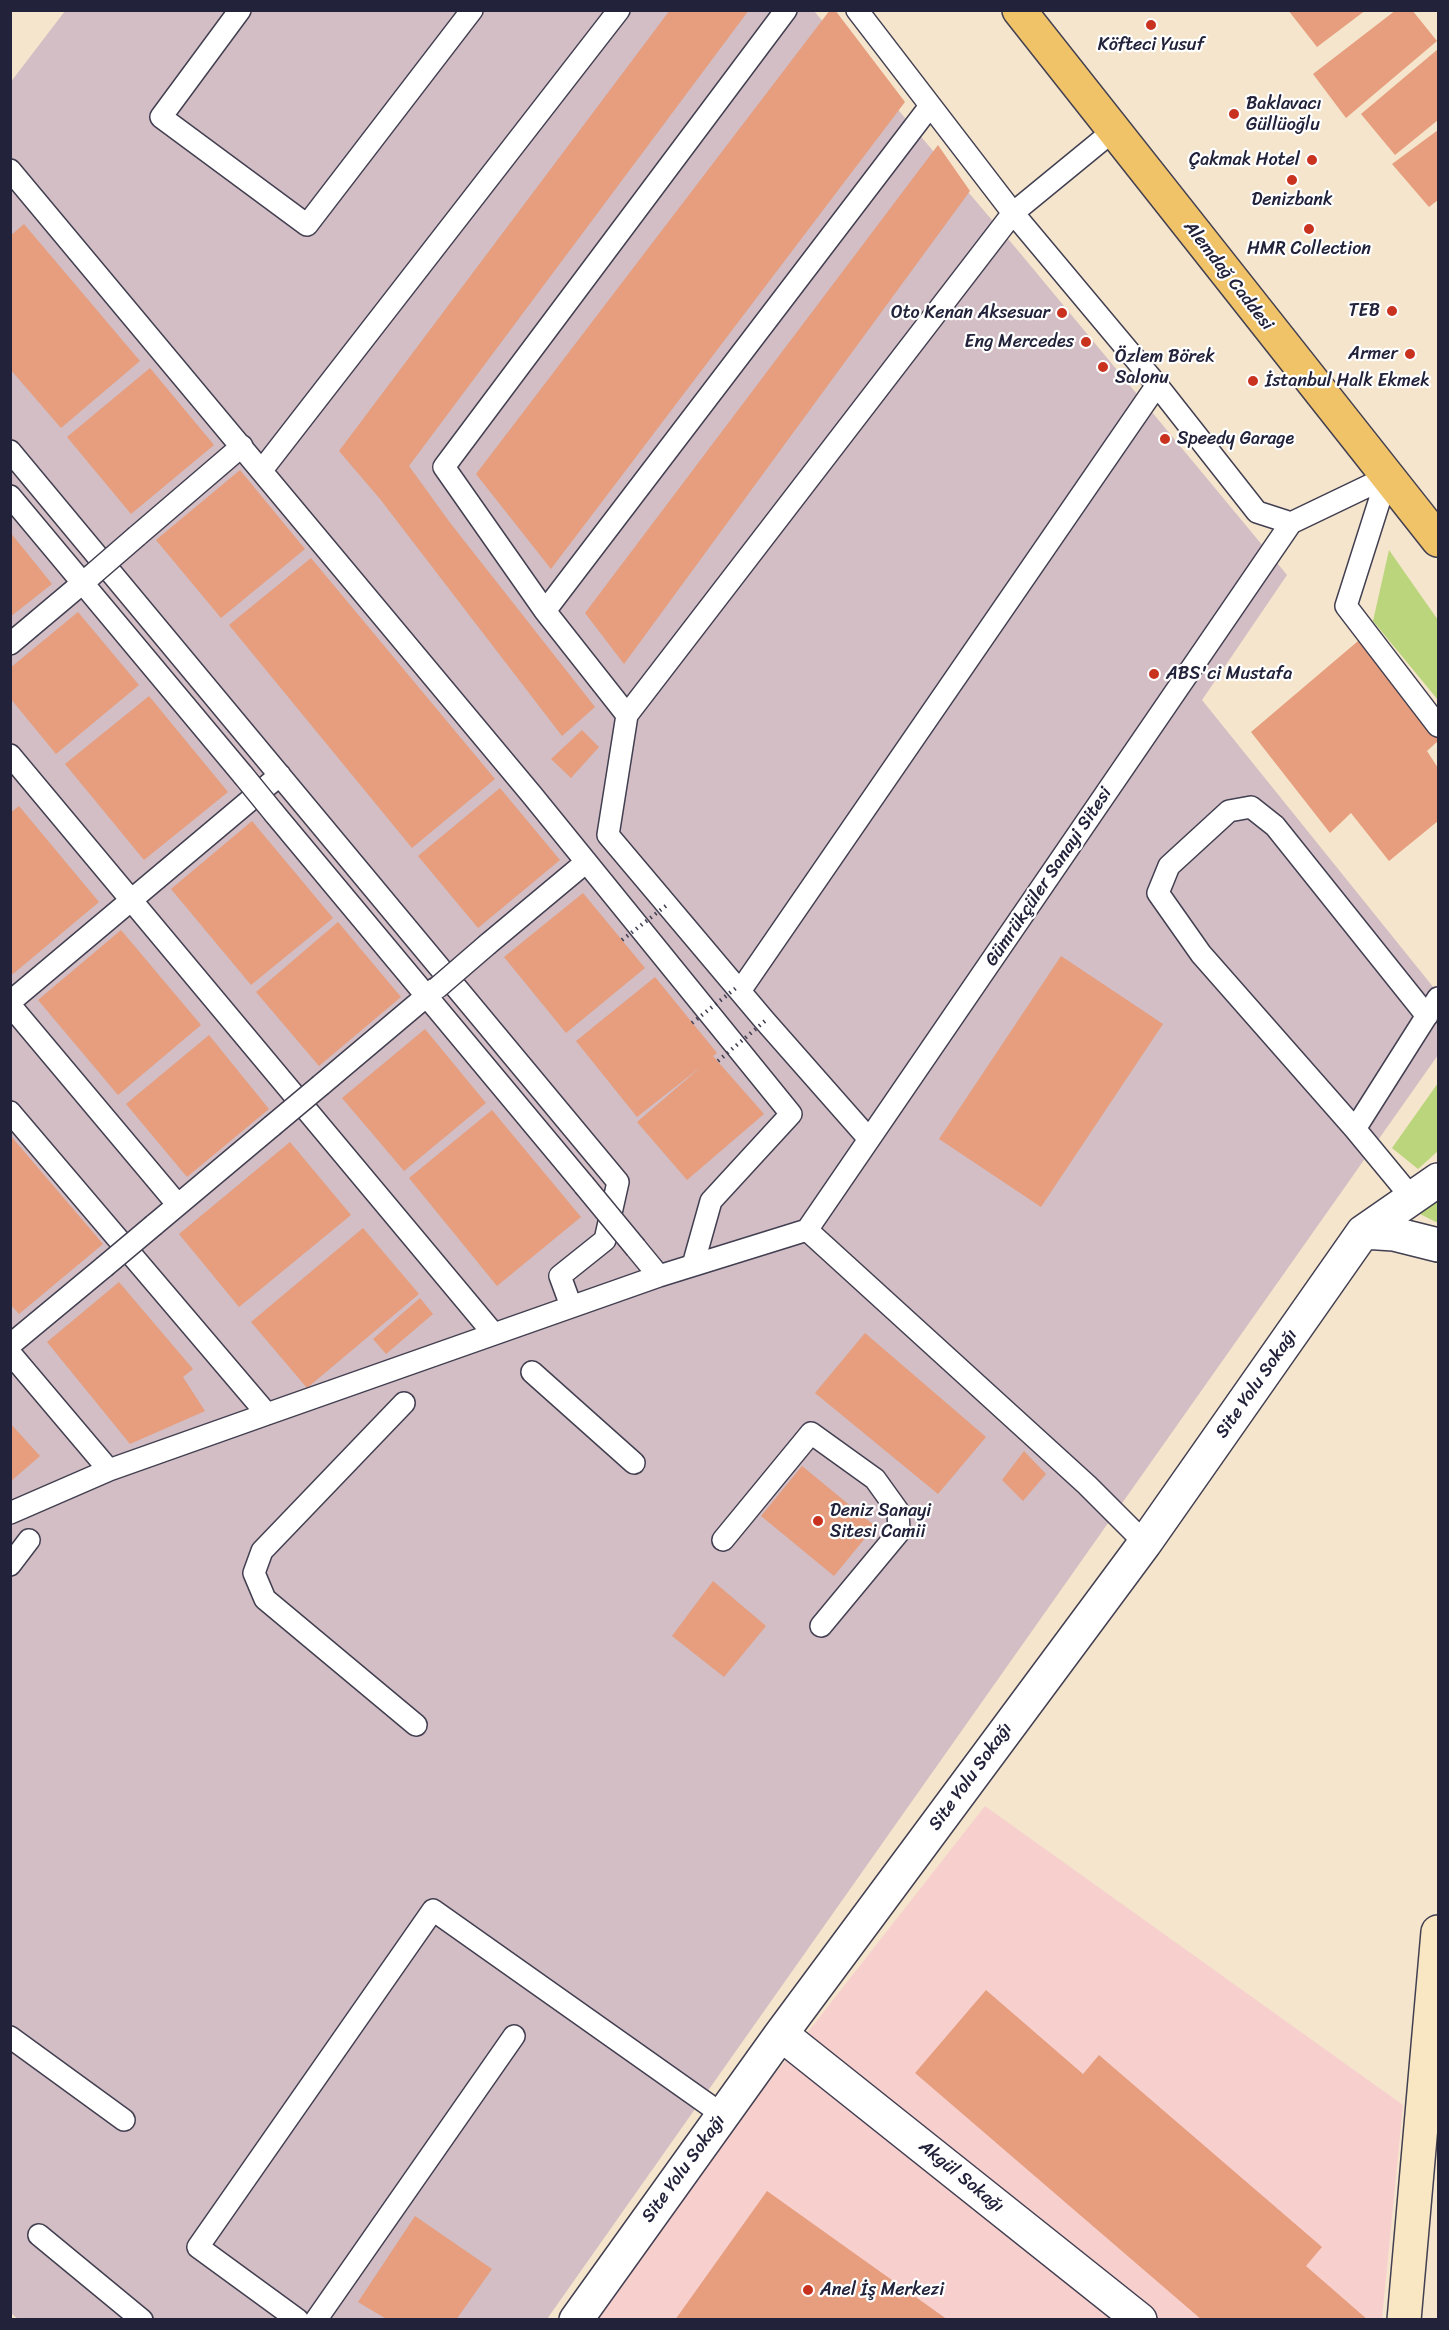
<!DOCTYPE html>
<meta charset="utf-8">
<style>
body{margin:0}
#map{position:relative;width:1449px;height:2330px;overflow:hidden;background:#f4e5cc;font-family:Sriracha,sans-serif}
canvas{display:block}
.frame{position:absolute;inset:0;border:12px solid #22223b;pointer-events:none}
</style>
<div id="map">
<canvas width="1449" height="2330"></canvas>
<div class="frame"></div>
</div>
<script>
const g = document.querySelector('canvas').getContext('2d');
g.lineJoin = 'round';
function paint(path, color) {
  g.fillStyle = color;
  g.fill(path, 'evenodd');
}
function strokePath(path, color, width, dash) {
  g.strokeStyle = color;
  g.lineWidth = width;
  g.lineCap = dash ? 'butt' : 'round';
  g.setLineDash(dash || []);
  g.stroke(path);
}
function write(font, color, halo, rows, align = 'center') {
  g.font = font + ' Sriracha,sans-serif';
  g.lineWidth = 4.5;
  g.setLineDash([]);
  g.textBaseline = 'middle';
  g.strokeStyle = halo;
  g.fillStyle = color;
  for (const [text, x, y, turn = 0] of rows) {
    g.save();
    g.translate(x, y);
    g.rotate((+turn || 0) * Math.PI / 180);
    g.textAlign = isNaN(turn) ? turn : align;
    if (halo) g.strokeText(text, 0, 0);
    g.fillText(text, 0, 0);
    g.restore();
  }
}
const built = new Path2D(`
 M985,1806L1403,2105L1382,2319L582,2320Z`);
const industrial = new Path2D(`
 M65,11H814L1020,253L1287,575L1202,700L1438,993V1055L547,2319L19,2320L11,2313L10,83Z`);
const green = new Path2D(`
 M1389,550L1438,620V700L1373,621Z
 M1438,1083V1151L1418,1169L1392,1148Z
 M1438,1198V1223L1414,1211Z`);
const building = new Path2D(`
 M670,10H749L409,466L451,524L595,707L562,736L380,499L339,451Z
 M830,10H835L905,102L551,569L476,474Z
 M1288,10H1366L1317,47Z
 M1396,10H1412L1437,41L1346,118L1313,74Z
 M1438,49V120L1395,155L1361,114Z
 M1438,130V200L1429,207L1392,164Z
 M938,145L970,191L624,664L585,613Z
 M24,224L140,361L61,428L10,369V236Z
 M150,368L214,445L131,514L67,437Z
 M240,470L305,549L221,618L156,540Z
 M10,532L52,584L10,617Z
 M311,558L495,779L412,848L229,625Z
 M78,612L139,685L56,754L10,698V668Z
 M1371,630L1438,726V741L1427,751L1438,768V821L1389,861L1351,813L1330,833L1251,732Z
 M149,696L228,792L144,860L65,764Z
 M582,730L599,747L571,778L551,759Z
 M500,788L560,860L478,928L418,856Z
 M19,806L99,902L13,974L10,971V813Z
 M252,821L333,918L251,985L171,889Z
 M583,893L645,968L566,1033L504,957Z
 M338,922L401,997L319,1066L256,992Z
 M121,930L201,1025L118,1095L38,1000Z
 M1061,956L1163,1024L1041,1207L939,1139Z
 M655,977L717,1053L713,1056L764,1114L687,1180L637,1122L702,1066L637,1117L576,1041Z
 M425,1029L486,1103L404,1171L342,1098Z
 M209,1035L269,1109L187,1177L126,1104Z
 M492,1110L581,1217L497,1286L409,1178Z
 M10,1135L103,1244L19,1314L10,1304Z
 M290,1142L351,1215L239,1307L179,1234Z
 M363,1228L419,1294L307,1388L251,1322Z
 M119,1282L193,1369L183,1377L205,1411L130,1444L47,1342Z
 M420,1298L433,1314L386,1354L373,1339Z
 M865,1333L986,1437L938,1494L815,1393Z
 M10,1423L40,1456L10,1482Z
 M1024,1451L1046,1474L1023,1501L1002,1480Z
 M802,1466L875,1526L834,1576L761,1516Z
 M713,1581L766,1626L724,1677L672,1636Z
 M986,1990L1083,2074L1099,2055L1322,2247L1306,2266L1368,2320H1202L915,2073Z
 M767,2191L948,2320H675Z
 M415,2216L492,2269L456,2320H388L358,2302Z`);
const service = new Path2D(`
 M240,10L161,117L307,225L472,10
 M857,10L1013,213L1157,385L1257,512L1291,523L1387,477
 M10,170L532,795L791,1114L711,1201L693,1265
 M10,451L618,1182L605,1240L560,1276L571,1306
 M262,470L619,10
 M1387,477L1346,606L1438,726
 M10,496L243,775
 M137,536L242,446
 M545,611L930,106
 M10,644L92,575
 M627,715L545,611L444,467L786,10
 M10,755L493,1333
 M274,813L584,1185
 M488,944L585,863
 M740,991L1157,385
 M10,1002L280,775
 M10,1005L178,1205
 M321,1085L436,988
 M10,1112L267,1414
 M1355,1129L1438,998
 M869,1139L765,1021L608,835L627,715L1013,213L1113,131
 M1412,1198L1355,1129L1201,954L1158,893L1169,866L1229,811L1251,807L1275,826L1427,1016
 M154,1225L272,1126
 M807,1230L1291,523
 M807,1230L1087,1485L1145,1543
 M636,1248L659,1276
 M10,1345L104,1267
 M10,1353L109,1470
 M532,1372L634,1463
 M404,1403L262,1551L254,1573L265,1599L416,1725
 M10,1513L109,1470L267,1414L659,1276L807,1230
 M723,1540L811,1433L875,1479L898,1511L899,1532L821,1626
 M10,1565L29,1540
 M10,2037L124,2120
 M39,2235L142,2320
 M298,2320L198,2247L433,1910L723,2115
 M316,2320L514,2036`);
const minor = new Path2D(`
 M1363,1232L1394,1234L1438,1245
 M781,2034L1140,2320
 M576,2320L781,2034L1145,1543L1363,1232L1438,1180`);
const secondary = new Path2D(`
 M1404,2320L1438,1932`);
const primary = new Path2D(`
 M1019,10L1438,540`);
const pathBridge = new Path2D(`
 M622,940L667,905
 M692,1023L736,988
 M718,1061L765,1021`);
const serviceBridge = new Path2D(`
 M92,575L137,536
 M243,775L274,813
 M437,988L488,944
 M272,1126L321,1085
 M584,1185L636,1248
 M104,1267L154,1225`);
const markers = [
 [1151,25,6,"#c8321e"],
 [1234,114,6,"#c8321e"],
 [1312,160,6,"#c8321e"],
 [1292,180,6,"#c8321e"],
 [1309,229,6,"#c8321e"],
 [1392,311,6,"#c8321e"],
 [1062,313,6,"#c8321e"],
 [1086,342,6,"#c8321e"],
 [1410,354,6,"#c8321e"],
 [1103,367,6,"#c8321e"],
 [1253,381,6,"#c8321e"],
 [1165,439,6,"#c8321e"],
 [1154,674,6,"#c8321e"],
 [818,1521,6,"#c8321e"],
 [808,2290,6,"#c8321e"]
];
const poiNames = [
 ["Köfteci Yusuf",1151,45,"center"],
 ["Baklavacı",1246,104],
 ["Güllüoğlu",1246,125],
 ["Çakmak Hotel",1300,160,"right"],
 ["Denizbank",1292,200,"center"],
 ["HMR Collection",1309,249,"center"],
 ["TEB",1380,311,"right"],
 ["Oto Kenan Aksesuar",1050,313,"right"],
 ["Eng Mercedes",1074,342,"right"],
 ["Armer",1398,354,"right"],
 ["Özlem Börek",1115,357],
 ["Salonu",1115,378],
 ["İstanbul Halk Ekmek",1265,381],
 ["Speedy Garage",1177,439],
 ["ABS'ci Mustafa",1166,674],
 ["Deniz Sanayi",830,1511],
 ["Sitesi Camii",830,1532],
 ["Anel İş Merkezi",820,2290]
];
const streetNames = [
 ["Alemdağ Caddesi",1228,276,52],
 ["Gümrükçüler Sanayi Sitesi",1049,877,-56],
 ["Site Yolu Sokağı",1257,1384,-55],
 ["Site Yolu Sokağı",971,1777,-54],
 ["Site Yolu Sokağı",684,2169,-54],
 ["Akgül Sokağı",961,2177,39]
];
paint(built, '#f7d0ce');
paint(industrial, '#d2bec4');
paint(green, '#bad57b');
paint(building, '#e69e7e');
strokePath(service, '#423f51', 24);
strokePath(minor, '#423f51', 36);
strokePath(secondary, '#423f51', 36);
strokePath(primary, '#423f51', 36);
strokePath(service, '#fff', 21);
strokePath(minor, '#fff', 33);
strokePath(secondary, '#f9e7c3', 33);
strokePath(primary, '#f0c369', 33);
strokePath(serviceBridge, '#423f51', 24, []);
strokePath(pathBridge, '#423f51', 4, [1.5, 4.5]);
strokePath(serviceBridge, '#fff', 21);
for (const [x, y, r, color] of markers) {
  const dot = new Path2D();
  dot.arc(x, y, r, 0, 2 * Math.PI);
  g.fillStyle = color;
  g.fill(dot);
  strokePath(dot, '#fff', 2);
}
write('18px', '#22223b', '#fff', poiNames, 'left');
write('18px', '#22223b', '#fff', streetNames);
</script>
